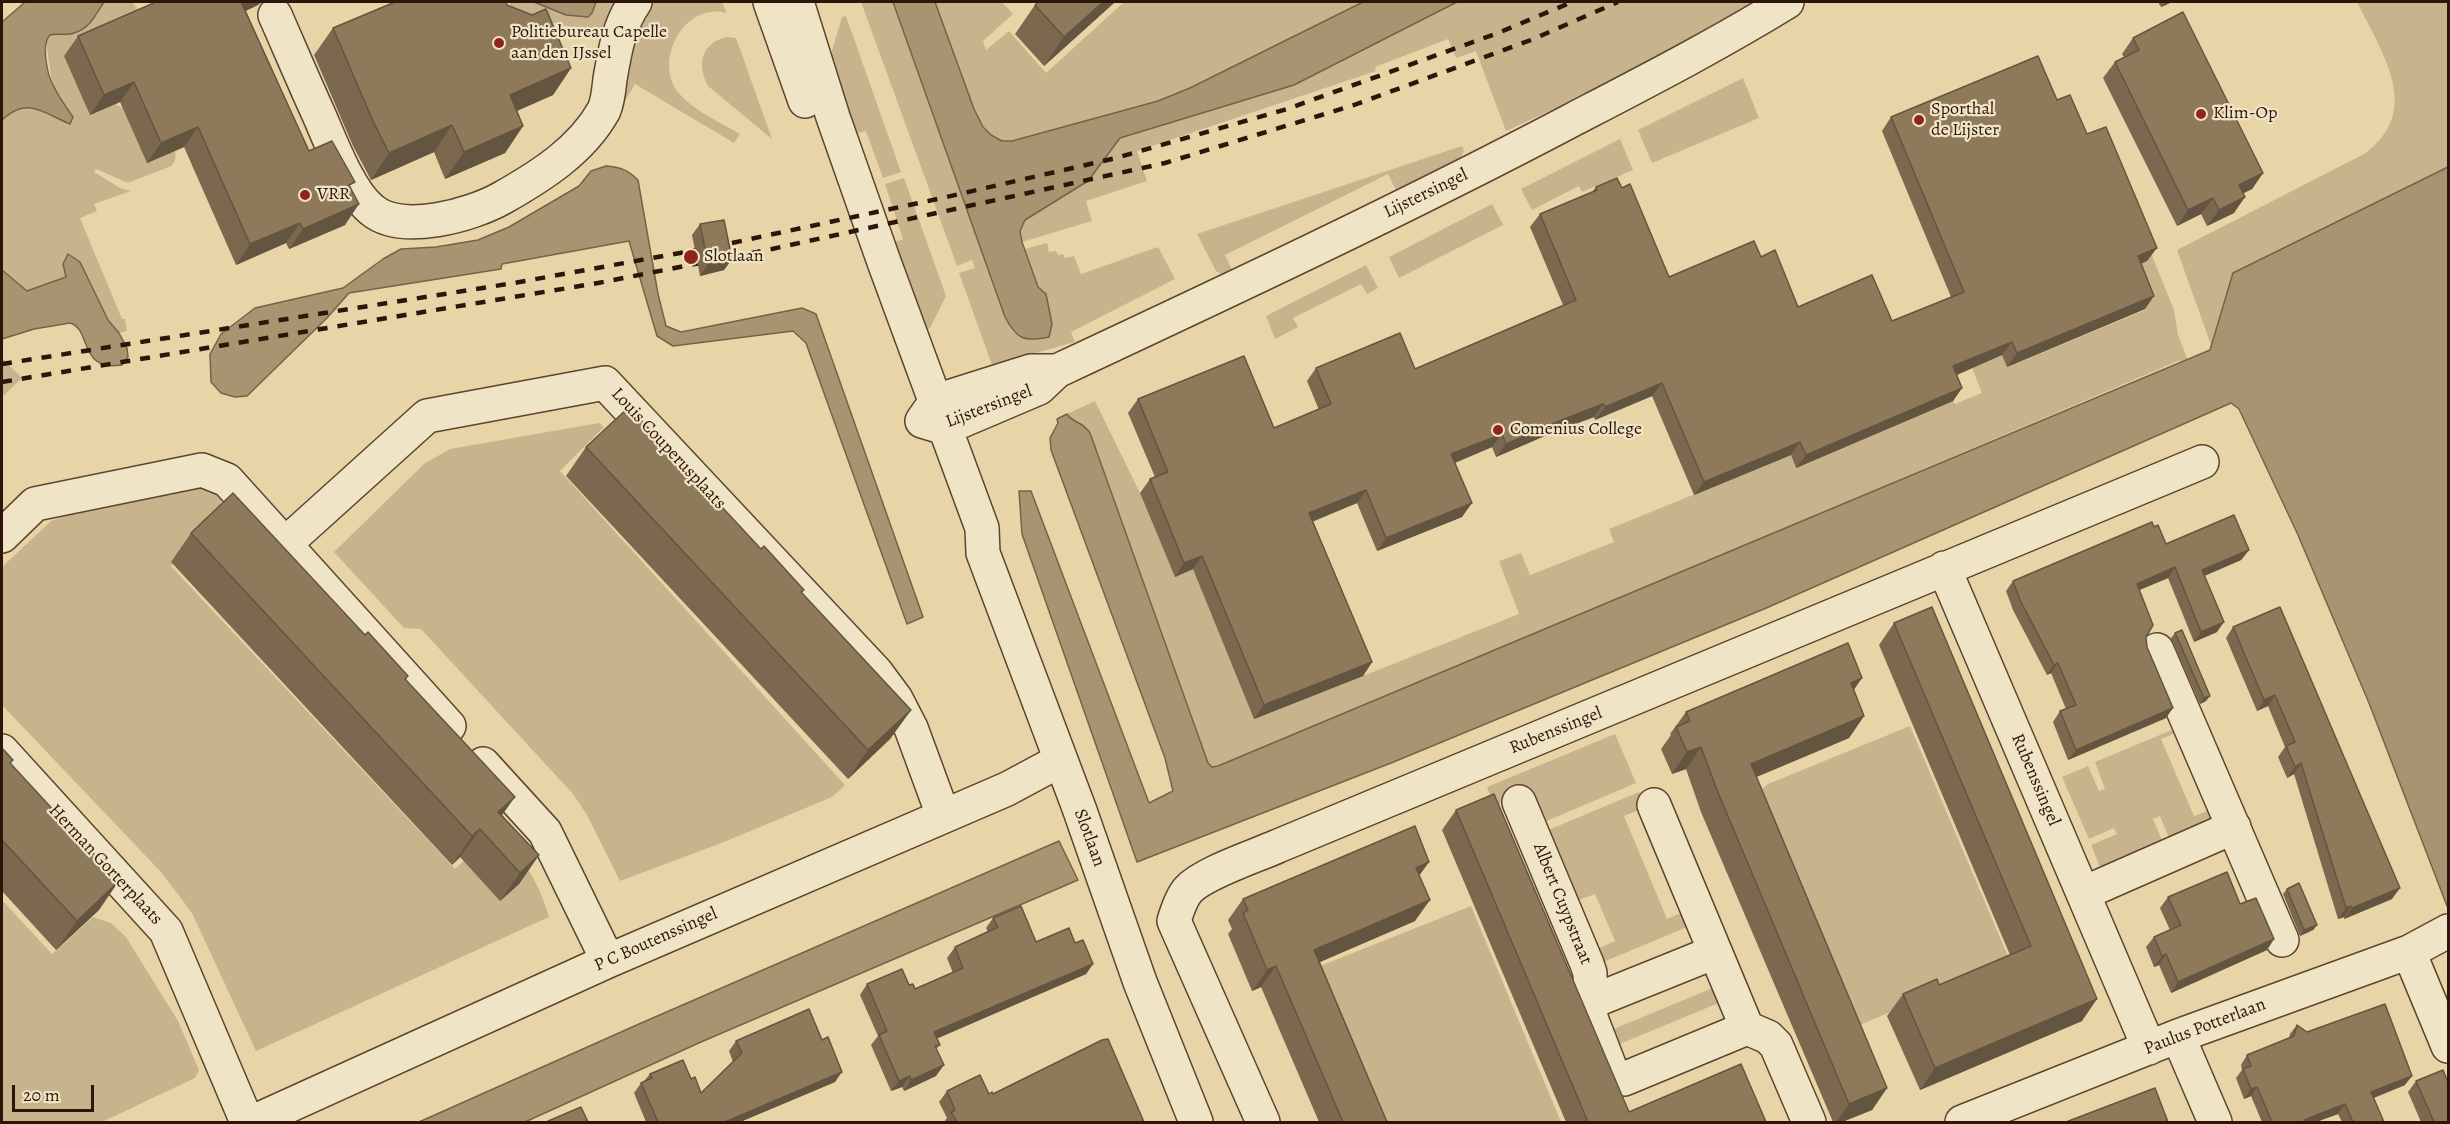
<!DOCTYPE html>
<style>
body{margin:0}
#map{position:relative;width:2450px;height:1124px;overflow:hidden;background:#e8d5a7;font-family:Alegreya,serif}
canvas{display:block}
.frame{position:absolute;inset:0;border:3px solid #2e1509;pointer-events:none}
.scale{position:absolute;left:12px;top:1085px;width:82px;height:27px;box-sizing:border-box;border:3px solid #2e1509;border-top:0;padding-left:8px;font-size:18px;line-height:21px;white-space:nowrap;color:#2e1509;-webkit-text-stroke:4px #f0e4c6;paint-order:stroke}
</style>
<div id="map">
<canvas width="2450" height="1124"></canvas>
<div class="frame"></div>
<div class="scale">20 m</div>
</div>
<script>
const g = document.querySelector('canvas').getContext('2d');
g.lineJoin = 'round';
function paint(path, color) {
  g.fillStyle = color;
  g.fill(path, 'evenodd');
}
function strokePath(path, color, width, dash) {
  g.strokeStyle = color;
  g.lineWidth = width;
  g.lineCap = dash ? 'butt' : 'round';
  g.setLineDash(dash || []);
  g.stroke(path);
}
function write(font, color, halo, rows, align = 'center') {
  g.font = font + ' Alegreya,serif';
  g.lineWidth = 4.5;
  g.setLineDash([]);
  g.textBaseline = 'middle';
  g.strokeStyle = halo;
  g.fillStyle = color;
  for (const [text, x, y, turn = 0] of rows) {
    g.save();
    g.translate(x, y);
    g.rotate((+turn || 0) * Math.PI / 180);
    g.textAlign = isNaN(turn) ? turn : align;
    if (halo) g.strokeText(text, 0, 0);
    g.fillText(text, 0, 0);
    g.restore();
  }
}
const green = new Path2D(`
 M104,2H132L138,10L115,104L123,108L175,151C176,157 176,162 171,166L128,183L96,169L94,172L120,188L131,191L94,204L97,211L80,218L122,319H125L127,331L119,333L108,321L93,292L66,277L27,291L2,270V120C25,98 46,111 73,119L52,84L46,41L50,35L75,33L97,15Z
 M509,2H534L588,17L592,13L596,2H619L605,27L591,32L514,13Z
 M655,2H722L727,13C685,1 653,60 678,92C692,110 720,122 740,134L734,143L635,84L625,101L621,97L625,61L645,15Z
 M861,2H893L1005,317L1013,332L1039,339L1049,337L1038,287L1025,249L1047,243L1049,252L1056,251L1058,255L1063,254L1065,258L1074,256L1081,274L1158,247L1175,279L1071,332L1075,342L992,365L959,273L975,268L972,260L957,266Z
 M935,2H1002L1013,14L983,41L986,50L1009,31L1046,73L1124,2H1363L1190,88L1158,101L1012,141H1002L991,135L983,127L974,109Z
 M1457,2H1766L1734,26L1506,131L1476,51L1456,58L1448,39L1375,67L1376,71L1137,151L1147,181L1086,201L1092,221L1022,242L1020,231L1025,220L1088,181L1120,138L1294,85Z
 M2357,2H2448V167L2233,273L2211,345L2177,250L2364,154C2424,111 2382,53 2357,2Z
 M846,16L901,172L883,178L866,131L848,136L828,64L842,17Z
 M727,37L736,38L772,139L708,86C696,64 702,42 727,37Z
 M1743,78L1759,118L1652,163L1638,130Z
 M1620,139L1633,170L1582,192L1579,186L1532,210L1521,189Z
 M1462,146L1464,151L1460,159L1397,192L1388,174L1225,255L1234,274L1225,276L1216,271L1197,234Z
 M904,178L946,296L930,328L920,332L887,245L903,239L885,184Z
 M1492,204L1503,225L1399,278L1389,257Z
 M2140,226L2174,310L2178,335L2188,360L2178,361L1474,660L1218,766L1212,767L1208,763L1090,433C1081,420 1074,424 1067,414L1095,401L1140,493L1175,576L1193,569L1325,691L1519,614L1499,561L1521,553L1530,575L1614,542L1609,529L1791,455L1796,468L1953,401L1955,404L1982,393L1972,368L2002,355L2008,367L2145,310L2128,269Z
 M1366,265L1378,288L1367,294L1361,284L1293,318L1298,327L1275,339L1266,316Z
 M2,358L22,378L2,397Z
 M599,423L604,427L560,471L845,785L832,797L724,842L620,881L587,815L573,794L421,629L404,628L334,552L424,464L450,449Z
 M204,485L222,495L216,530L213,526L171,566L455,869L497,831C523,860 538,879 549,917L256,1051L192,913L161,872L2,705V567L51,521L80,510L161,495Z
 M1910,726L2010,961L1841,1033L1746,802L1768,784Z
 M2179,727L2181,731L2161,739L2194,816L2213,809L2212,821L2171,843L2160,816L2153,819L2164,845L2102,872L2091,845L2117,834L2114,828L2089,839L2062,777L2088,766L2099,791L2105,789L2095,762Z
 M1615,734L1636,783L1542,823L1529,792L1494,806L1487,787Z
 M1639,792L1646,807L1624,816L1667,919L1690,909L1692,925L1596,965L1590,952L1615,941L1595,894L1576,901L1546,831Z
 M2,900L52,954L93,917L111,923L126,937L178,1021L199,1070L195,1078L102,1122H2Z
 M1471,906L1561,1122H1365L1310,970Z
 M1715,987L1721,1002L1615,1046L1609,1031Z`);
const water = new Path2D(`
 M25,2H104C96,14 90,29 74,33C67,36 58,33 50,35C41,44 47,74 53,85C58,96 66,107 73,117L70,124C43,113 27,96 2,120V22Z
 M534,2H596L592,13L588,17L566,15Z
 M893,2H935L974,109L983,127L991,135L1002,141H1012L1158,101L1190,88L1363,2H1457L1294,85L1120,138L1088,181L1025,220L1020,231L1022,242L1038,287L1046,294L1052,324L1049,337C1024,342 1017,340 1005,317Z
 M606,166C620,167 628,170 638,180L658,294L666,326L681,332L802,308L816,314L923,617L907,624L806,343L793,331L673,346L657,336L629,241L502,264L501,269L349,293L327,318L247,396L235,397L221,393L211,382L210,354L221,334L255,308L343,288L383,259L401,249L436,247L478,240L509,227L579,186L591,171Z
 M2448,167V905L2447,906L2369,703L2298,535L2239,409L2231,403L1764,609L1391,763L1137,862L1022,534L1019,491H1031L1149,803L1173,791L1165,758L1051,450L1050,438L1058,423L1057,419L1067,414C1074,424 1081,420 1090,433L1208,763L1212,767L1218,766L2210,350L2233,273Z
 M68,254L80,262L108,320L119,333L127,348L128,357L122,365C78,372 92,329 70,323L34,329L2,339V270L27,291L66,277L63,264Z
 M1059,841L1078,880L701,1042L525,1122H419L639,1024Z`);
const minor = new Path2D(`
 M770,2L805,101
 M797,2L833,117L884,262L982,528L983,553L1079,808L1140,982L1196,1122
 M275,15C290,49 304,82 319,115C331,142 349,192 372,210C402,235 472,215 502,198C541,176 582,150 604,110C608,101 609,88 610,79C615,50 619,25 635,2
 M1057,371H1031L936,401L922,421L945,428L1039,388L1057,371C1230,290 1403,209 1572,120C1645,82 1717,45 1787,2
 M2,536L35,504L202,470L227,480L449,726
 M284,545L427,416L605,383L876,672L896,699L911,728L943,815
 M1944,568L2149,1048
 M2157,650L2282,940
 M2,751L166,931L247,1122
 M483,764L545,832L608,961
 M1519,802L1587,964L1590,973L1591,1018L1613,1075L1624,1079L1747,1028
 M1654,805L1747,1028L1768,1037L1776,1045L1809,1122
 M2084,893L2234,827
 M2409,952L2448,1046
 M1591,1002L1715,952
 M2178,1036L2215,1122
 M253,1122L608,961L1007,789L1061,760
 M1263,1122L1174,921C1177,911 1181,898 1188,890C1203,873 1256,856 1278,846L2202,462
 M1962,1122L2178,1036L2409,952L2448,931`);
const rail = new Path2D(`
 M2,364L514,283L713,247L942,198L1116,158L1287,109L1498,33L1572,2
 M2,382L598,283L772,249L1165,163L1354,105L1531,40L1618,2`);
const wall = new Path2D(`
 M156,2H261L258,5L246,11L309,151L351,188L345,225L289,249L286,243L236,265L184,147L147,163L120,102L90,115L64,56L78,36Z
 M1115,2L1044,66L1015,34L1035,5Z
 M2158,2H2172L2161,7Z
 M333,28L571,68L553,95L517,111L523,126L505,153L445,179L434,152L371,180L353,146L314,55Z
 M2133,38L2263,173L2252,189L2243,193L2234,213L2207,226L2201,214L2177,226L2103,78L2115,62L2124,57L2122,54Z
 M2057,100L2087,134L2147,261L2141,264L2145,309L2007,367L2002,355L1957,375L1962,388L1953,401L1796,468L1791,455L1694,495L1652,396L1595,420L1594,417L1554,432L1496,457L1492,447L1455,463L1462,517L1377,551L1357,503L1312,521L1372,662L1363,676L1254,719L1193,569L1175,577L1140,493L1150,479L1155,477L1128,413L1138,399L1274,428L1319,410L1307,381L1316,368L1415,369L1563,305L1530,227L1540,214L1592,192L1596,187L1622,188L1669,277L1761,257L1798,307L1892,321L1951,297L1882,131L1891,117Z
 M700,224L732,259L724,270L700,276L692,235Z
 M586,447L761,549L804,590L802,593L911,710L890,739L848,779L566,476Z
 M2154,527L2166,544L2249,550L2241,560L2204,576L2217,632L2194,642L2168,578L2139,590L2147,647L2166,718L2068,760L2053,722L2060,711L2066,709L2051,673L2047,675L2013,610L2006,591L2013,581Z
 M191,533L406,679L502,815L539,855L519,884L500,901L460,857L452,865L171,562Z
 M2280,607L2392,899L2344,919V917L2338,919L2294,774L2287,778L2278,757L2285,747L2268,706L2257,711L2226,638L2233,627Z
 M1894,623L2082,1021L1920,1090L1887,1016L1903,994L1939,985L2010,955L1879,645Z
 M2175,633L2206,701L2200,704L2171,638Z
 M1854,691L1864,716L1849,738L1756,777L1887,1088L1872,1110L1842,1122H1833L1701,812L1686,769L1672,774L1661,749L1671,735L1670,734L1686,712Z
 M2,748L99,910L56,950L2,891Z
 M1456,810L1629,1112L1766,1122H1566L1442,830Z
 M1419,876L1415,921L1320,962L1387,1122H1319L1261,987L1252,991L1228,934L1232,929L1228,920L1243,899Z
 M2287,889L2317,925L2313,930L2300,936L2283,894Z
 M2168,897L2240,904L2274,939L2267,950L2171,993L2159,965L2154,967L2146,947L2154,937L2170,930L2160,908Z
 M993,918L1036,942L1075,943L1093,964L1086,974L937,1038L940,1045L936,1049V1076L904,1091L902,1087L891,1091L871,1045L878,1036L860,995L867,984L909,985L915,989L953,973L947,958L955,947L988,932L986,928Z
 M2297,1025L2307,1032L2405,1085L2374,1098L2384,1122H2342L2338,1114L2316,1122H2262L2251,1096L2244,1099L2236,1078L2242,1070L2241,1065L2247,1055L2289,1038L2290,1034Z
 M736,1041L835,1082L740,1122H646L634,1093L641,1083L644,1081L650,1074L691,1079L701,1093L733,1062L729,1051Z
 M2416,1081L2448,1122H2421L2408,1092Z
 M947,1091L993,1094L1144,1122H944L947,1118L939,1102Z`);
const shadedWall = new Path2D(`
 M239,2H261L258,5L226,19Z
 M1103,2H1115L1044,66L1064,37Z
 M2165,2H2172L2161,7Z
 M571,68L553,95L491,122L510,95Z
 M134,82L120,102L90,115L104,95Z
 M452,125L434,152L371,180L389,153Z
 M523,126L505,153L445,179L464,152Z
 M198,127L184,147L147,163L161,143Z
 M2263,173L2252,189L2228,201L2239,185Z
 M2245,197L2234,213L2207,226L2219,210Z
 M2213,198L2201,214L2177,226L2188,210Z
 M359,204L345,225L289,249L303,229Z
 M300,223L286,243L236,265L250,244Z
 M2157,248L2147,261L2128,269L2138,256Z
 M732,259L724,270L700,276L708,264Z
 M2154,296L2145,309L2007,367L2017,353Z
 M2012,342L2002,355L1944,380L1953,366Z
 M1662,383L1652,396L1595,420L1605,407Z
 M1962,388L1953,401L1796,468L1806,455Z
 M1603,404L1594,417L1554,432L1496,457L1506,444L1564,419Z
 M1502,434L1492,447L1442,468L1451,454Z
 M1800,442L1791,455L1694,495L1704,482Z
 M1366,490L1357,503L1300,527L1309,513Z
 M1472,503L1462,517L1377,551L1386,538Z
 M2249,550L2241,560L2195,580L2202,570Z
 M1202,556L1193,569L1175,577L1184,563Z
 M2175,567L2168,578L2130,594L2137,584Z
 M2224,622L2217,632L2194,642L2201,632Z
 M1372,662L1363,676L1254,719L1264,705Z
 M2058,663L2051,673L2047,675L2054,665Z
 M1862,678L1847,700L1851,683Z
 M2275,695L2268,706L2257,711L2264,700Z
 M2210,696L2206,701L2200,704L2204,698Z
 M2173,708L2166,718L2068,760L2076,750Z
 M911,710L890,739L848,779L868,750Z
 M1864,716L1849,738L1735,786L1751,764Z
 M1701,747L1686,769L1672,774L1687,752Z
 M2301,763L2294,774L2287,778L2295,767Z
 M515,797L495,825L498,812Z
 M480,829L460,857L452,865L472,836Z
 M539,855L519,884L500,901L520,873Z
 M1429,862L1414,883L1416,868Z
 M119,881L99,910L56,950L77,921Z
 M2400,888L2392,899L2344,919L2352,908Z
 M1430,900L1415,921L1299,971L1314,950Z
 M2351,906L2344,917L2338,919L2346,908Z
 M2317,925L2313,930L2300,936L2304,930Z
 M2274,939L2267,950L2171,993L2178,982Z
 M2166,954L2159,965L2154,967L2162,956Z
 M1093,964L1086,974L927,1043L934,1032Z
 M1276,966L1261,987L1252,991L1267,970Z
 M2097,999L2082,1021L1920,1090L1935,1068Z
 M944,1065L936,1076L904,1091L911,1080Z
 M842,1072L835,1082L740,1122H724Z
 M910,1076L902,1087L891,1091L899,1081Z
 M2412,1076L2405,1085L2365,1101L2371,1092Z
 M2257,1087L2251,1096L2244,1099L2251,1089Z
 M1887,1088L1872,1110L1842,1122H1836L1849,1104Z
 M2345,1104L2338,1114L2316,1122H2302L2304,1120Z`);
const building = new Path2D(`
 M156,2H241L309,151L332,141L355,182L349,185L359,204L303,229L300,223L250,244L198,127L161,143L134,82L104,95L78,36Z
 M395,2H506L507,5L532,15L546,9L571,68L510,95L523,126L464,152L452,125L389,153L372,119L333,28Z
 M1039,2H1103L1064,37L1035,5Z
 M2183,12L2263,173L2239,185L2245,197L2219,210L2213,198L2188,210L2115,62L2139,50L2133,38Z
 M2038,56L2057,100L2070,95L2087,134L2106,127L2157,248L2138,256L2154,296L2017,353L2012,342L1953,366L1962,388L1806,455L1800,442L1704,482L1662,383L1605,407L1603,404L1564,419L1506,444L1502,434L1451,454L1472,503L1386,538L1366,490L1309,513L1372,662L1264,705L1202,556L1184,563L1150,479L1168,472L1138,399L1244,356L1274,428L1331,404L1316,368L1400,333L1415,369L1576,300L1540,214L1597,190L1596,187L1617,178L1622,188L1630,184L1669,277L1754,241L1761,257L1775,250L1798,307L1872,275L1892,321L1964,292L1891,117Z
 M724,220L732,259L708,264L700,224Z
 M629,407L761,549L764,546L804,590L801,592L911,710L868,750L586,447Z
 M233,493L365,635L368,632L408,676L405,679L515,797L498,812L539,855L520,873L480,829L472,836L191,533Z
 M2234,515L2249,550L2202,570L2224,622L2201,632L2175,567L2137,584L2153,625L2146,637L2147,647L2173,708L2076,750L2060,711L2076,705L2058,663L2054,665L2020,600L2013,581L2152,522L2154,527L2158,525L2166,544Z
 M1932,607L2097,999L1935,1068L1903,994L1937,979L1939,985L2031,946L1894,623Z
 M2280,607L2400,888L2352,908L2351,906L2346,908L2301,763L2295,767L2286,746L2295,742L2275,695L2264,700L2233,627Z
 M2182,630L2210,696L2204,698L2175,633Z
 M1848,643L1862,678L1851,683L1864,716L1751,764L1887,1088L1849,1104L1717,790L1701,747L1687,752L1676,727L1690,721L1686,712Z
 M2,748L13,760L10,763L119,881L77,921L2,840Z
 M1494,794L1629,1112L1741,1064L1766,1122H1588L1456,810Z
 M1415,826L1429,862L1416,868L1430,900L1314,950L1387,1122H1343L1276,966L1267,970L1243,913L1248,910L1243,899Z
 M2227,872L2240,904L2256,898L2274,939L2178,982L2166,954L2162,956L2154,937L2181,925L2168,897Z
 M2299,883L2317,925L2304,930L2287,889Z
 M1021,906L1036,942L1069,928L1075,943L1083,940L1093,964L934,1032L940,1045L935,1046L944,1065L911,1080L910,1076L899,1081L879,1035L887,1031L867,984L902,969L909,985L913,984L915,989L963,968L955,947L998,927L993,918Z
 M2385,1004L2412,1076L2371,1092L2384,1122H2353L2345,1104L2304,1120L2305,1122H2272L2257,1087L2251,1089L2243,1069L2251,1066L2247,1055L2294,1036L2297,1025L2307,1032Z
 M809,1009L822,1040L828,1037L842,1072L725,1122H658L641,1083L652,1078L650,1074L683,1060L691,1079L695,1077L701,1093L742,1053L736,1041Z
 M1108,1039L1144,1122H957L951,1112L955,1110L947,1091L980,1075L989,1094L992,1092L993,1094L1102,1040Z
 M2443,1070L2448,1082V1122H2434L2416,1081Z
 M2155,1088L2168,1122H2066Z
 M581,1107L588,1122H546Z`);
const markers = [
 [499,43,6,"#8f2418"],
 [2201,114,6,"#8f2418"],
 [1919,120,6,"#8f2418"],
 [305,195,6,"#8f2418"],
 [691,257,8,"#8f2418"],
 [1498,430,6,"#8f2418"]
];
const poiNames = [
 ["Politiebureau Capelle",511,33],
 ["aan den IJssel",511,54],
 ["Sporthal",1931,110],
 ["de Lijster",1931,131],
 ["Klim-Op",2213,114],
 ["VRR",317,195],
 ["Slotlaan",704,257],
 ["Comenius College",1510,430]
];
const streetNames = [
 ["Lijstersingel",1426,194,-26],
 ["Lijstersingel",989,407,-21],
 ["Louis Couperusplaats",668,449,47],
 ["Rubenssingel",1556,731,-22],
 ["Rubenssingel",2035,780,67],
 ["Slotlaan",1089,838,70],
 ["Herman Gorterplaats",105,865,47],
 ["Albert Cuypstraat",1562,904,68],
 ["P C Boutenssingel",656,940,-24],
 ["Paulus Potterlaan",2205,1027,-21]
];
paint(green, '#c8b48c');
paint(water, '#a99471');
strokePath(water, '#786147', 1.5);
strokePath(minor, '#5c4530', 36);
strokePath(minor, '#f0e4c6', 33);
strokePath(rail, '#2e1509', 4.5, [10, 10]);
paint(wall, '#7b684e');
paint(shadedWall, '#645540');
paint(building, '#8f795b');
strokePath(building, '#645540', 1.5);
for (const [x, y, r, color] of markers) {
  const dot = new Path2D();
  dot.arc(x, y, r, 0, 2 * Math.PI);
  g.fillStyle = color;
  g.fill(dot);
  strokePath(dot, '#f0e4c6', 2);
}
write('18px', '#2e1509', '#f0e4c6', poiNames, 'left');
write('18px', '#2e1509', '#f0e4c6', streetNames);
</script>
